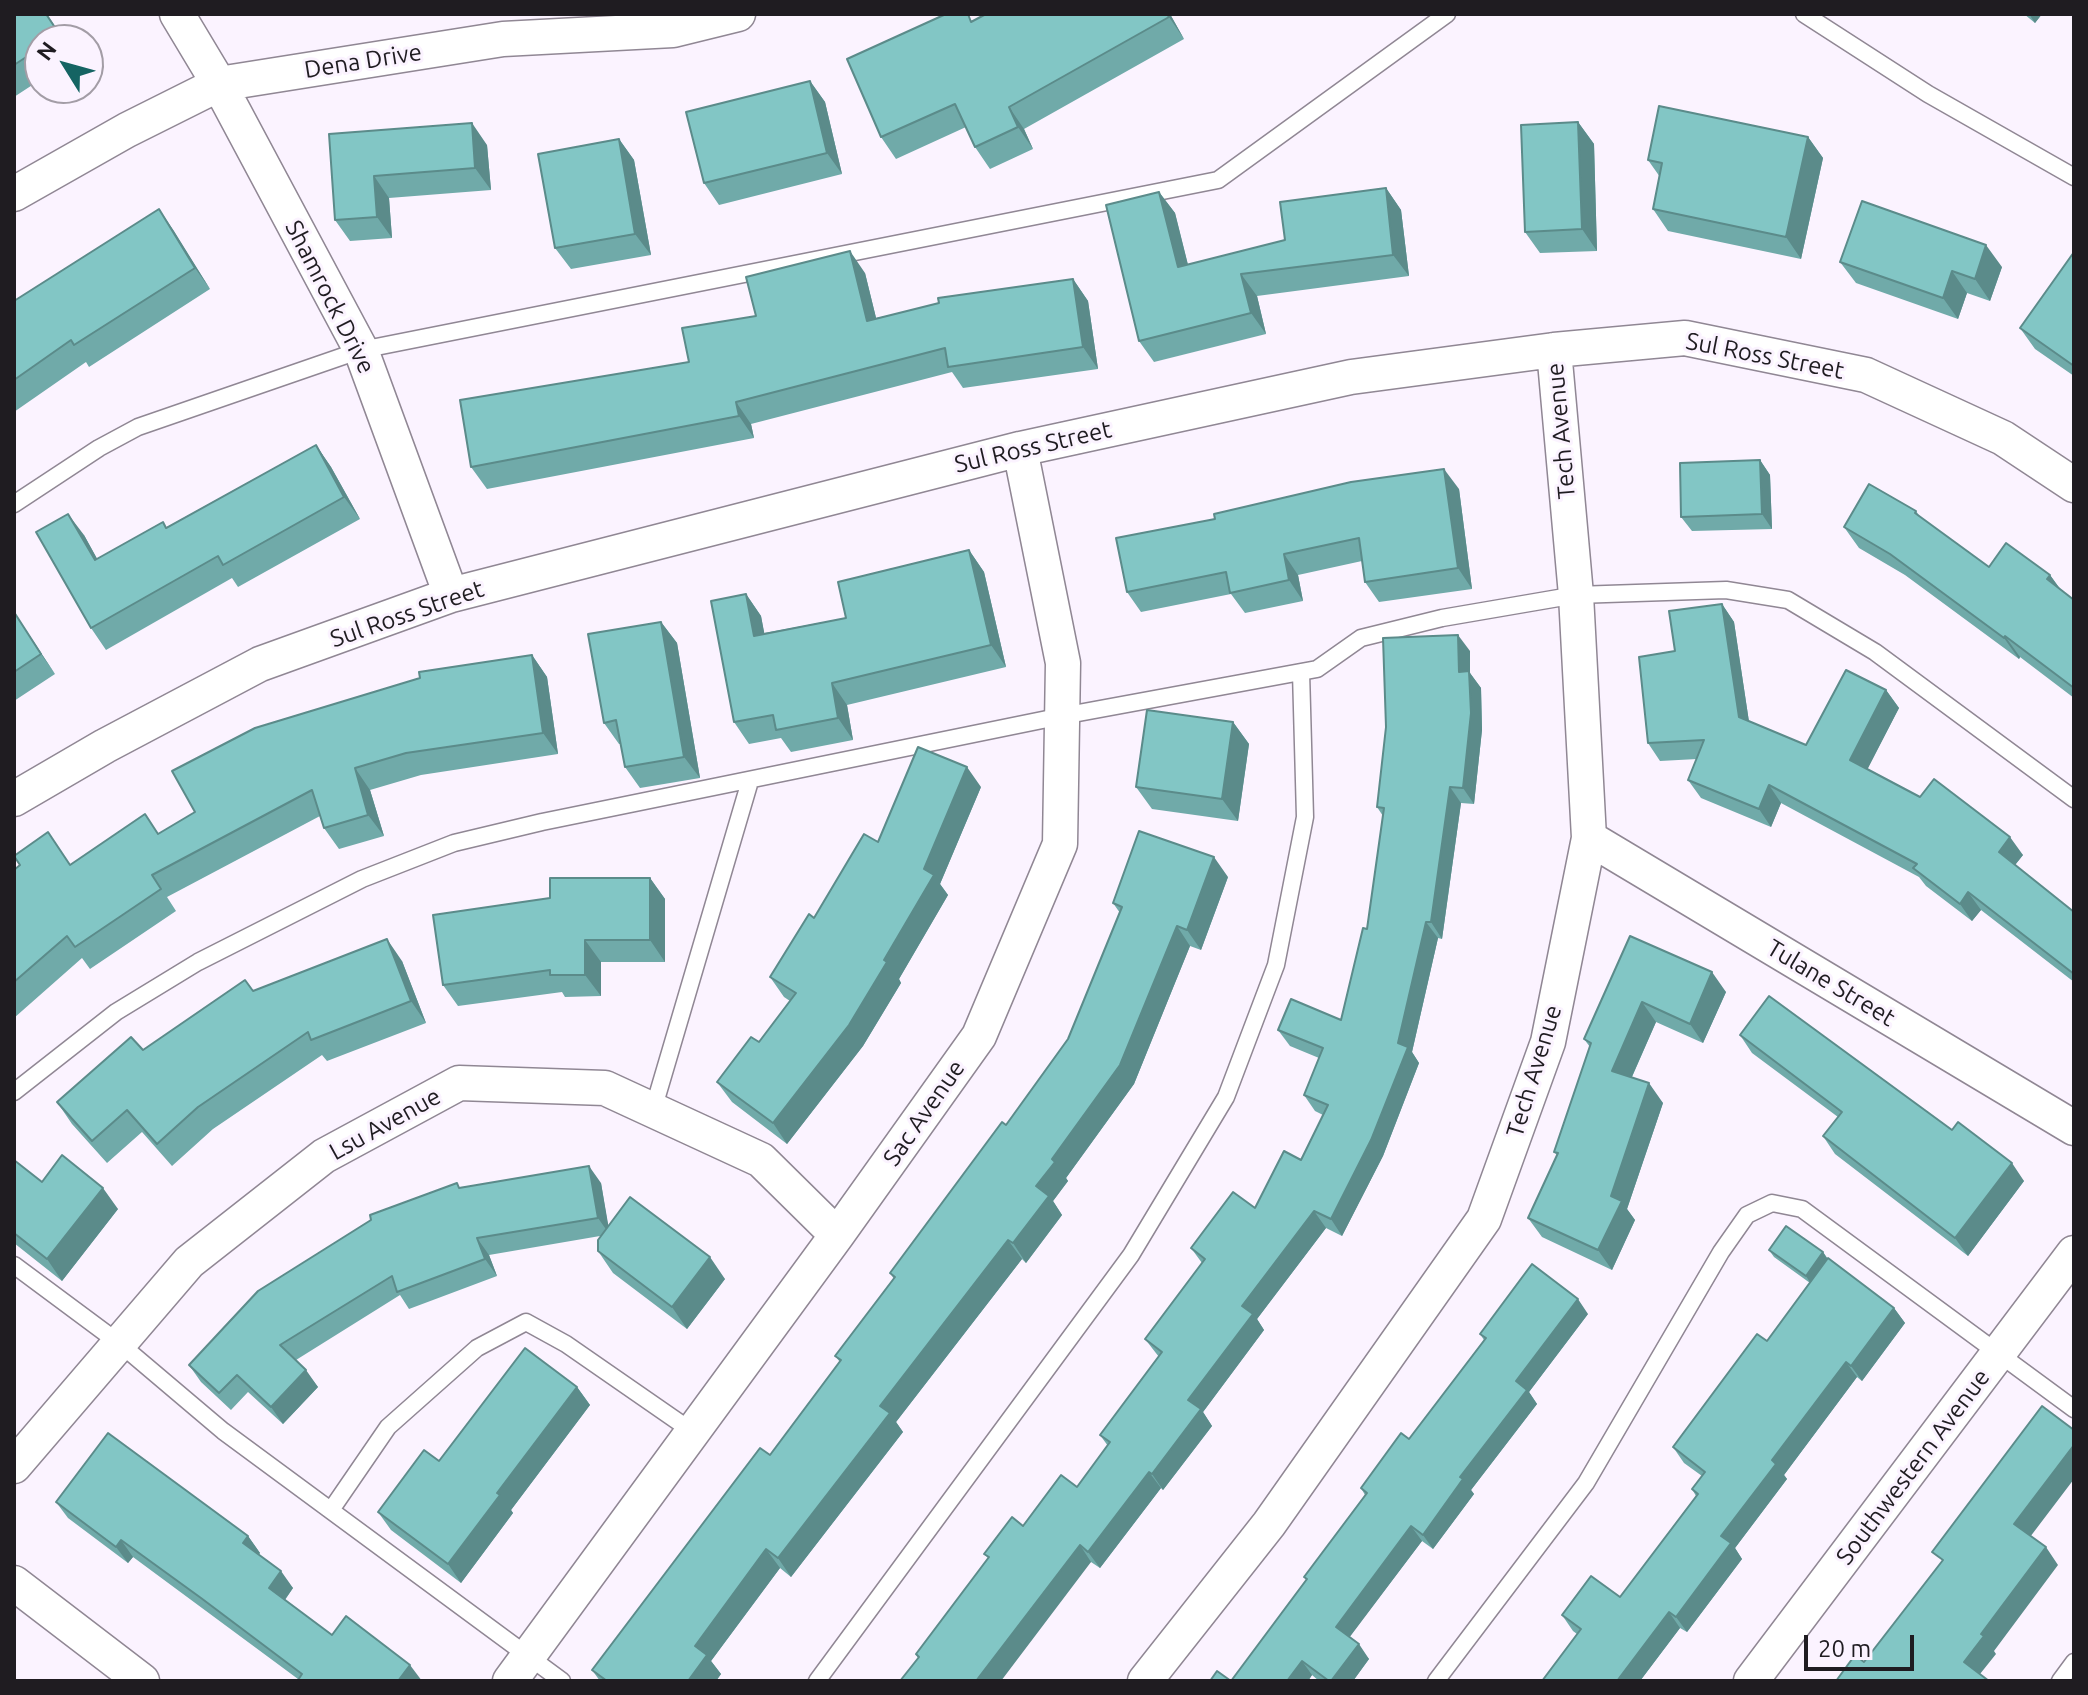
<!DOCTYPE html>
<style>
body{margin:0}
#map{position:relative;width:2088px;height:1695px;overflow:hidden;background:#fbf3ff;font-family:Ubuntu,sans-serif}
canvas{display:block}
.frame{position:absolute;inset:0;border:16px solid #1f1c21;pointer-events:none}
.north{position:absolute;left:24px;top:24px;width:80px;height:80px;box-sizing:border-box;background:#fbf3ff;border:2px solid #a39da6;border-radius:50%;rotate:307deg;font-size:22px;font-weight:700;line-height:32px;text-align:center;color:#1f1c21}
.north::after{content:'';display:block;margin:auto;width:28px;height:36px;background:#156463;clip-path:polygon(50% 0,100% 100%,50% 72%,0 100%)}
.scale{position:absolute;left:1804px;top:1635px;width:110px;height:36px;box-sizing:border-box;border:4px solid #1f1c21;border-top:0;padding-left:10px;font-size:24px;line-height:28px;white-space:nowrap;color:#1f1c21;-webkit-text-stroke:6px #fbf3ff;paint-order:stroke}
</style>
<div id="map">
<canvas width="2088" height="1695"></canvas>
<div class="frame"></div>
<div class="north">N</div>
<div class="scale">20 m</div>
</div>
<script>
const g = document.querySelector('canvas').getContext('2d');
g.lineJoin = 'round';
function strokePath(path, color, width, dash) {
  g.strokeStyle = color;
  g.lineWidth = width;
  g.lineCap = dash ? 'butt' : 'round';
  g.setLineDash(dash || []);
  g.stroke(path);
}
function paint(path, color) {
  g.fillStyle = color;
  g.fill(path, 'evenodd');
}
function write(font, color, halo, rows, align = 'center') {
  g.font = font + ' Ubuntu,sans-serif';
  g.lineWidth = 6;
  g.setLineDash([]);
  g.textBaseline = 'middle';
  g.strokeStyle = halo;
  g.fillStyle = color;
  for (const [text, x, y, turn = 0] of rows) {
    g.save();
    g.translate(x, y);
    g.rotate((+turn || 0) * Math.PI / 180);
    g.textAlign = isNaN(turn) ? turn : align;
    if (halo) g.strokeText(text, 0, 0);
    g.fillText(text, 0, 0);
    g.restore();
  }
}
const service = new Path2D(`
 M1804,14L1928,94L2074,177
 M14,504L99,448L138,427L361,350L1218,180L1447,14
 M14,1092L116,1012L198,962L362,879L454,843L542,822L1062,716L1317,669L1361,638L1442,618L1576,595L1726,590L1788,600L1875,652L2074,799
 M653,1110L750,781
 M14,1265L119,1343L223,1431L562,1681
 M331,1510L388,1427L477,1348L526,1322L566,1344L693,1432
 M817,1681L1131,1255L1226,1097L1276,965L1305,817L1301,672
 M1436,1681L1586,1483L1721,1252L1747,1215L1772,1203L1802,1209L2074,1409
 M2060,1681L2074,1662`);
const minor = new Path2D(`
 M177,14L219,84L361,350L451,595
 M14,194L127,130L219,84L503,39L673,30L738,14
 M14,799L105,746L260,664L451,595L1020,449L1351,377L1554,350L1685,338L1866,375L2003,438L2074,485
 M1589,838L2074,1128
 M14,1466L189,1262L324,1156L459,1083L605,1088L761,1160L837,1235
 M14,1583L142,1681
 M510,1681L837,1235L979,1036L1060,844L1063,663L1020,449
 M1145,1681L1269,1524L1484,1219L1548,1042L1589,838L1576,595L1554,350
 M1751,1681L2074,1253`);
const wall = new Path2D(`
 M14,14H47L64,40H40V80L14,97Z
 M986,14H1170L1184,39L1024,129L1033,149L990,169L975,147L966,127L896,159L881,137L974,20Z
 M2024,14H2042L2035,23Z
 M810,81L825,102L842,174L719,205L704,183Z
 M1578,122L1594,144L1597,251L1540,253L1525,232Z
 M329,134L487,145L491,190L389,198L392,238L350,241L335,220Z
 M1808,137L1823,158L1801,259L1668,231L1653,209L1660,177L1648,160Z
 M619,139L634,160L651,255L571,269L555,248Z
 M1386,188L1401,210L1409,276L1257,296L1266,334L1154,362L1139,341L1159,192L1175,213L1188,265L1285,240Z
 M159,209L210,289L89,367L86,362L14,412V301Z
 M2074,252V376L2035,349L2020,328Z
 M1840,262L2002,267L1990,301L1967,293L1958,319L1856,283Z
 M865,273L876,318L1073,279L1088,301L1098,369L963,388L952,372L751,424L754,438L487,489L471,467L689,362L756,316Z
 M316,445L331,467L360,519L238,587L232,578L106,650L91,628L84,535L97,559L167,527Z
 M1760,460L1770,475L1772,529L1692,531L1681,517Z
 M1459,489L1472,589L1379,602L1365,582L1362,561L1298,575L1303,601L1245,613L1231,594L1141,612L1127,592Z
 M1916,511L1920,517L1989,567L2050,575L2061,590L2074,600V698L2020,657L2019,659L1905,575L1859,548L1844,527Z
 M969,550L984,572L1006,667L847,705L853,740L791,752L781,738L749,744L734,722L746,594L761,616L764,633L846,618Z
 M1722,604L1734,622L1749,722L1806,745L1886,690L1899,708L1867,769L2023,855L2015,865L2074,912V982L1981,910L1972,921L1926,886L1919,877L1781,803L1771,827L1701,798L1688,780L1697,759L1660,761L1648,743L1675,651Z
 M14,612L55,674L14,701Z
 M661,622L677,643L700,778L640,788L625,767L621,744H619L604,723Z
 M1470,651V673L1481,688L1482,730L1474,804L1461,803L1442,939L1438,938L1412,1052L1419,1063L1383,1156L1342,1236L1326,1228L1257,1319L1264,1330L1203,1412L1212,1426L1163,1490L1161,1488L1100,1568L1091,1562L918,1658L916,1654L988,1558L984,1554L1077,1487L1108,1446L1100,1435L1159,1357L1145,1339L1202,1263L1191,1248L1255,1208L1301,1160L1323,1115L1315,1111L1304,1095L1319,1058L1290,1046L1278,1030L1341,1020L1367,929L1383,816L1377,807Z
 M532,655L547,677L558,754L421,775L370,790L384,836L339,849L324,828L320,816L167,897L176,911L90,969L82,958L14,1018V870L71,865L159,834Z
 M1233,722L1249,744L1238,821L1152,809L1136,787Z
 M981,787L940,884L948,895L899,979L901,983L863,1046L787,1144L732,1102L717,1082L759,1042L790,1001L784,997L770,977L814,918L878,842Z
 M1228,877L1201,950L1190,946L1134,1084L1066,1178L1068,1181L1053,1201L1062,1215L1026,1263L1022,1259L896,1422L903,1432L791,1577L780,1568L711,1661L721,1674L716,1681H600L592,1670L770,1455L840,1362L835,1356L894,1279L890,1273L1006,1125L1068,1039L1120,913L1113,903Z
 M650,878L665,899V962H601V996L565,997L562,992L458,1006L443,985Z
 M1630,936L1726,992L1703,1043L1656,1022L1632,1077L1663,1103L1627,1209L1635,1220L1612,1270L1542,1237L1528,1218L1557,1155L1554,1152L1590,1047L1584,1039Z
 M402,961L426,1023L327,1061L322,1055L213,1129L172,1166L142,1132L107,1163L72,1124L57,1102L143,1050L253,991Z
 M1740,1035L1952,1130L2024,1181L1968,1256L1835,1154L1823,1136L1838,1117L1752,1053Z
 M14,1160L42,1182L118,1209L62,1281L14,1243Z
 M601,1183L608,1226L725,1279L687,1329L613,1273L598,1251L600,1236L489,1255L497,1276L409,1309L400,1295L296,1360L318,1387L283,1424L248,1392L231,1410L201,1382L189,1365L460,1187Z
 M1769,1250L1823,1252L1828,1259L1894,1308L1905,1323L1862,1381L1857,1377L1784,1475L1787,1479L1735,1548L1742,1559L1687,1632L1680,1628L1640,1681H1542L1577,1634L1573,1631L1562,1615L1620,1597L1696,1496L1692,1489L1702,1476L1684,1463L1673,1447L1767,1341L1810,1283L1774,1257Z
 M1588,1314L1529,1392L1537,1404L1471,1490L1474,1494L1433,1549L1422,1541L1349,1637L1369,1659L1353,1681H1319L1312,1675L1308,1681H1210H1231L1306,1580L1304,1577L1365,1495L1361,1488L1409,1439L1484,1340L1480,1334Z
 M577,1387L590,1405L511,1510L513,1513L461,1583L391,1530L378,1512L439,1461Z
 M56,1502L248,1536L260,1553L258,1555L293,1588L285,1600L332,1635L298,1679L133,1557L128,1563L68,1518Z`);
const shadedWall = new Path2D(`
 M1167,14H1170L1184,39Z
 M2029,14H2042L2035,23Z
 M810,81L825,102L842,174L827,153Z
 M1009,107L1024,129L1033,149L1018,127Z
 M1578,122L1594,144L1597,251L1582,229Z
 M472,123L487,145L491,190L475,168Z
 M1808,137L1823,158L1801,259L1786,237Z
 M619,139L634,160L651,255L635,234Z
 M374,176L389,198L392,238L377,217Z
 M1386,188L1401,210L1409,276L1393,255Z
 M1159,192L1175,213L1194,289L1178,267Z
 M159,209L174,231L210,289L195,268Z
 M1986,245L2002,267L1990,301L1975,279Z
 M850,251L865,273L882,342L867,321Z
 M1952,271L1967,293L1958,319L1943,298Z
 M1241,274L1257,296L1266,334L1251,313Z
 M1073,279L1088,301L1098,369L1083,347Z
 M736,402L751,424L754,438L739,416Z
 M316,445L331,467L360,519L344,497Z
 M1760,460L1770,475L1772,529L1762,514Z
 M1444,469L1459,489L1472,589L1458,568Z
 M68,514L84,535L110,582L95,560Z
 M969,550L984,572L1006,667L991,645Z
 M1284,554L1298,575L1303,601L1289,580Z
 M2050,575L2065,596L2047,579Z
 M746,594L761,616L769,657L754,636Z
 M1722,604L1734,622L1751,735L1739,717Z
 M14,612L55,674L41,654Z
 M661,622L677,643L700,778L684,757Z
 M1458,635L1470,651V673L1481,688L1482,730L1474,804L1463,788Z
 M2005,636L2020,657L2019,659L2004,638Z
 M532,655L547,677L558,754L543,733Z
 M832,683L847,705L853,740L838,718Z
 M1886,690L1899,708L1863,778L1850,760Z
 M1233,722L1249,744L1238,821L1222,799Z
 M967,767L981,787L940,884L948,895L899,979L901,983L863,1046L787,1144L773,1123L884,960Z
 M355,768L370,790L384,836L368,815Z
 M1769,785L1781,803L1771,827L1759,809Z
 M1450,787L1461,803L1442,939L1431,922Z
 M2010,837L2023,855L2011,870L1999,852Z
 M1214,857L1228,877L1201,950L1187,930Z
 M650,878L665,899V962L650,940Z
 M1968,892L1981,910L1972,921L1960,904Z
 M1426,922L1438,938L1412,1052L1419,1063L1383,1156L1342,1236L1331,1219L1398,1043Z
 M1177,926L1190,946L1134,1084L1066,1178L1068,1181L1053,1201L1062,1215L1026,1263L1013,1243L1036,1186Z
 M387,939L402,961L426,1023L411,1001Z
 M585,940L601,962V996L585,975Z
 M1712,972L1726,992L1703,1043L1690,1024Z
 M1642,1002L1656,1022L1626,1090L1612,1071Z
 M1649,1083L1663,1103L1627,1209L1635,1220L1612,1270L1598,1250L1611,1196Z
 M2012,1163L2024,1181L1968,1256L1955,1238Z
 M589,1166L601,1183L610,1235L598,1218Z
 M103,1188L118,1209L62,1281L47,1259Z
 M1314,1211L1326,1228L1257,1319L1264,1330L1203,1412L1212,1426L1163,1490L1152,1474L1188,1400L1242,1306Z
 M477,1238L489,1255L497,1276L485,1259Z
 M1008,1240L1022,1259L896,1422L903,1432L791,1577L778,1558L880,1406Z
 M1823,1252L1828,1260L1811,1284L1806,1276Z
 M710,1257L725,1279L687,1329L672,1307Z
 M1578,1299L1588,1314L1529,1392L1537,1404L1471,1490L1474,1494L1433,1549L1423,1535L1460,1477L1516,1381Z
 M1894,1308L1905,1323L1862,1381L1851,1366Z
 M1846,1362L1857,1377L1784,1475L1787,1479L1735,1548L1742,1559L1687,1632L1676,1617L1721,1536L1772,1460Z
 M306,1370L318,1387L283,1424L271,1407Z
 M577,1387L590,1405L511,1510L513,1513L461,1583L448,1564L497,1493Z
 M2074,1445V1479L2027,1541L2014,1524Z
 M1149,1472L1161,1488L1100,1568L1088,1552Z
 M1411,1526L1422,1541L1346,1642L1336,1627Z
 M248,1536L260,1553L254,1560L243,1543Z
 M121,1540L133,1557L128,1563L116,1547Z
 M1080,1545L1091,1562L1001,1681H976Z
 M2046,1547L2058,1565L1994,1651L1996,1654L1976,1679L1964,1662L1981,1634Z
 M766,1549L780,1568L711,1661L721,1674L716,1681H688L695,1646Z
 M281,1571L293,1588L281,1605L269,1588Z
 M1669,1612L1680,1628L1640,1681H1617Z
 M1359,1644L1369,1659L1353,1681H1331Z
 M1302,1661L1312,1675L1308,1681H1287Z
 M410,1665L422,1681H398Z`);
const building = new Path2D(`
 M14,14H46L60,35L52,40H40V48L14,65Z
 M946,14H968L971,22L986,14H1167L1169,17L1009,107L1018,127L975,147L955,104L881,137L847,59Z
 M810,81L827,153L704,183L686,112Z
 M1659,106L1808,137L1786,237L1653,209L1662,163L1648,160Z
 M1578,122L1582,229L1525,232L1521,125Z
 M472,123L475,168L374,176L377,217L335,220L329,134Z
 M619,139L635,234L555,248L538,154Z
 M1386,188L1393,255L1241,274L1251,313L1139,341L1106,205L1159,192L1178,267L1285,240L1280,202Z
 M1862,201L1986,245L1975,279L1952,271L1943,298L1840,262Z
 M159,209L195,268L74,345L71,340L14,380V301Z
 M850,251L867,321L939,303L938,298L1073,279L1083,347L948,367L945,348L736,402L739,416L471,467L460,400L689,362L682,328L756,316L746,277Z
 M2074,252V366L2020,328Z
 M316,445L344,497L223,565L218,556L91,628L36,532L68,514L95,560L163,522L166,528Z
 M1760,460L1762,514L1681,517L1680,463Z
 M1444,469L1458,568L1365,582L1359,538L1284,554L1289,580L1230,593L1226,572L1127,592L1116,538L1215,519L1214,514L1351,482Z
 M1869,484L1916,511L1915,513L1989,567L2006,543L2050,575L2047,579L2074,600V688L2005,636L2004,638L1890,554L1844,527Z
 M969,550L991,645L832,683L838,718L776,730L773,715L734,722L711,601L746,594L754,636L846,618L838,582Z
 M1722,604L1739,717L1806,745L1846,670L1886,690L1850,760L1920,797L1934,779L2010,837L1999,852L2074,912V974L1968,892L1960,904L1913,868L1917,864L1769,785L1759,809L1688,780L1704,740L1648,743L1639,657L1675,651L1669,611Z
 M14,612L41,654L14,672Z
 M661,622L684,757L625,767L616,720L604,723L588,634Z
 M1458,635L1459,672L1469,671L1471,713L1463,788L1450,787L1431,922H1426L1398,1043L1408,1047L1371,1140L1331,1219L1314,1211L1242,1306L1253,1314L1188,1400L1201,1409L1152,1474L1149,1472L1088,1552L1080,1545L976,1681H900L919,1657L916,1654L989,1557L984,1554L1012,1517L1023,1526L1061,1475L1077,1487L1110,1442L1100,1435L1162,1352L1145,1339L1205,1259L1191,1248L1233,1192L1255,1208L1284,1151L1301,1160L1328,1105L1304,1095L1323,1048L1278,1030L1291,999L1341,1020L1363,928L1367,929L1384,808L1377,807L1386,727L1383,638Z
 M532,655L543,733L406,753L355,768L368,815L324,828L312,790L152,875L161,889L75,947L67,936L14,982V870L20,865L14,856L48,832L70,865L145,814L158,834L195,812L172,771L255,728L420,678L419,672Z
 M1147,710L1233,722L1222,799L1136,787Z
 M918,747L967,767L924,869L934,875L884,960L887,962L849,1025L773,1123L717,1082L751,1037L759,1042L796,993L770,977L809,914L814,918L864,834L878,842Z
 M1139,831L1214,857L1187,930L1177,926L1120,1065L1052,1159L1055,1162L1036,1186L1049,1196L1013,1243L1008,1240L880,1406L890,1413L778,1558L766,1549L695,1646L707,1655L688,1681H607L592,1670L760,1448L770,1455L841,1360L835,1356L895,1277L890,1273L1002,1122L1006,1125L1068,1039L1122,907L1113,903Z
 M550,878H650V940H585V975H550V970L443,985L433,915L550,898Z
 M1630,936L1712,972L1690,1024L1642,1002L1612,1071L1649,1083L1611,1196L1622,1201L1598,1250L1528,1218L1558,1153L1554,1152L1591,1043L1584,1039Z
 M387,939L411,1001L311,1040L308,1032L198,1107L157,1144L127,1110L92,1141L57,1102L131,1037L143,1050L245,980L253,991Z
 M1769,996L1952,1130L1958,1122L2012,1163L1955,1238L1823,1136L1842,1112L1740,1035Z
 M62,1155L103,1188L47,1259L14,1233V1160L42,1182Z
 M589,1166L598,1218L477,1238L485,1259L397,1292L392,1276L280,1345L306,1370L271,1407L237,1375L219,1393L189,1365L258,1291L371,1220L370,1215L457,1183L459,1188Z
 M630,1197L710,1257L672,1307L598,1251V1240Z
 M1786,1226L1823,1252L1806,1276L1769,1250Z
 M1828,1258L1894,1308L1851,1366L1846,1362L1772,1460L1776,1464L1721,1536L1731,1543L1676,1617L1669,1612L1617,1681H1542L1581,1629L1562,1615L1591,1576L1620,1597L1698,1494L1692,1489L1705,1472L1673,1447L1757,1334L1767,1341Z
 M1532,1264L1578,1299L1516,1381L1527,1390L1460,1477L1463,1479L1423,1535L1411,1526L1336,1627L1359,1644L1331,1681H1329L1302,1661L1287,1681H1210L1217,1671L1231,1681L1307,1579L1304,1577L1367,1493L1361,1488L1401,1433L1409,1439L1486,1338L1480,1334Z
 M525,1348L577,1387L497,1493L500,1495L448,1564L378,1512L424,1450L439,1461Z
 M2042,1406L2074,1430V1445L2014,1524L2046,1547L1981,1634L1984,1636L1964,1662L1989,1681H1836L1855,1655L1864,1662L1943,1560L1932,1552Z
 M108,1433L248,1536L243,1543L281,1571L269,1588L332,1635L346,1616L410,1665L398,1681H358L356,1680L355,1681H300L298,1680L302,1674L201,1598L121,1540L116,1547L56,1502Z`);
const streetNames = [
 ["Dena Drive",363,61,-9],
 ["Shamrock Drive",330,297,63],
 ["Sul Ross Street",1765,356,11],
 ["Tech Avenue",1561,431,-95],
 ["Sul Ross Street",1033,447,-13],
 ["Sul Ross Street",407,614,-19],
 ["Tulane Street",1831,983,31],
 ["Tech Avenue",1534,1071,-73],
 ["Sac Avenue",924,1113,-55],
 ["Lsu Avenue",385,1124,-29],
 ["Southwestern Avenue",1913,1467,-53]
];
strokePath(service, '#908794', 19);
strokePath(minor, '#908794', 37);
strokePath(service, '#fff', 16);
strokePath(minor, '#fff', 34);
paint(wall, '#70aaa9');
paint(shadedWall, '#5b8b8a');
paint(building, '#82c6c5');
strokePath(building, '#5b8b8a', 2);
write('24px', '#1f1c21', '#fbf3ff', streetNames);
</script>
